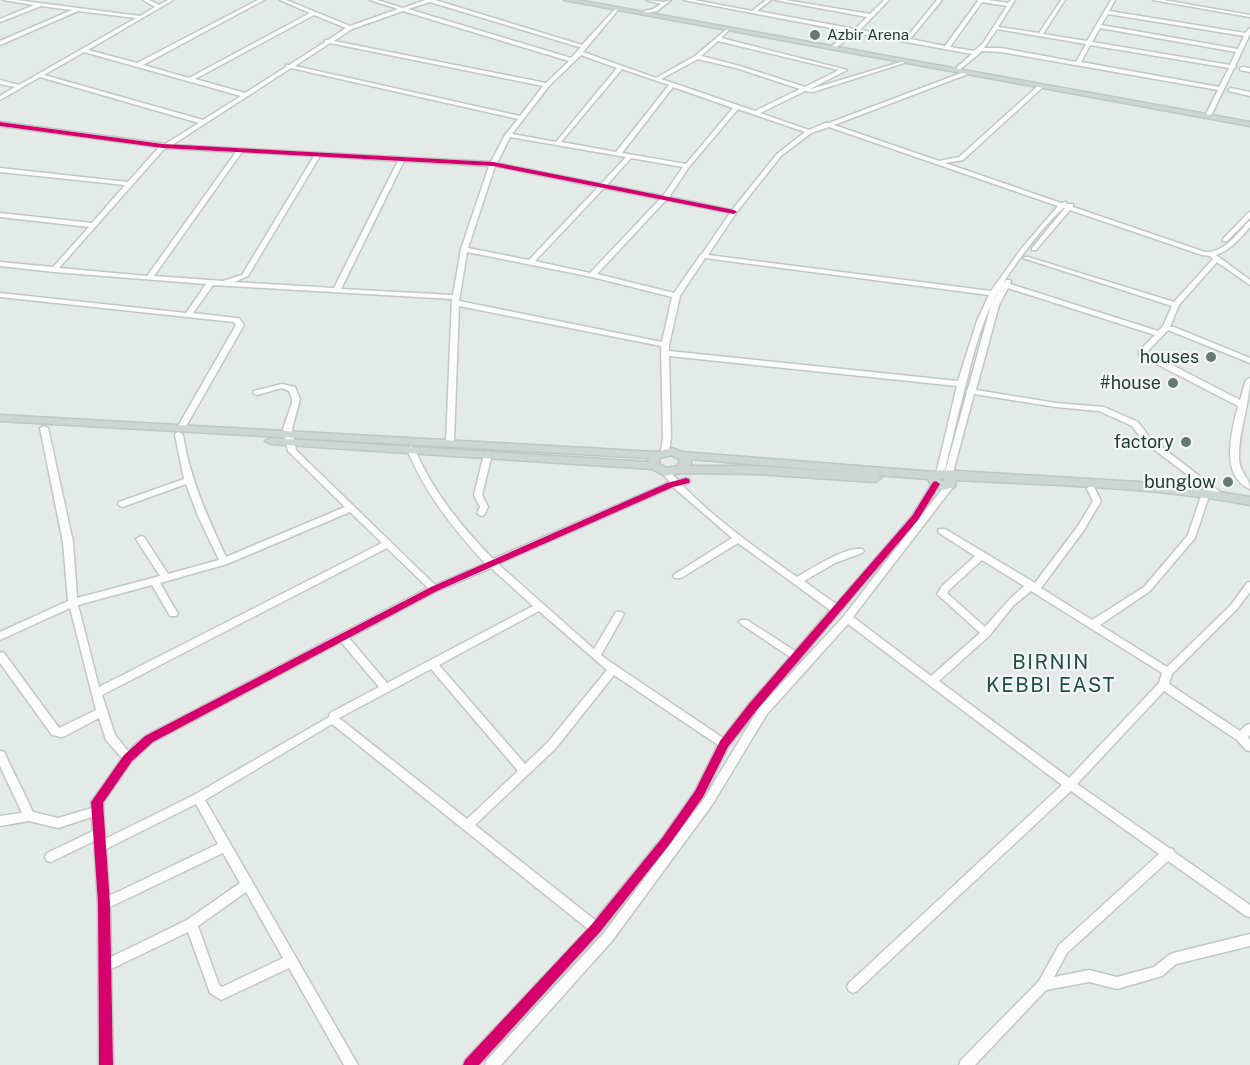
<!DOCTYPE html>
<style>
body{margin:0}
canvas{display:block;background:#e4eae7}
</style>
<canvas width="1250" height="1065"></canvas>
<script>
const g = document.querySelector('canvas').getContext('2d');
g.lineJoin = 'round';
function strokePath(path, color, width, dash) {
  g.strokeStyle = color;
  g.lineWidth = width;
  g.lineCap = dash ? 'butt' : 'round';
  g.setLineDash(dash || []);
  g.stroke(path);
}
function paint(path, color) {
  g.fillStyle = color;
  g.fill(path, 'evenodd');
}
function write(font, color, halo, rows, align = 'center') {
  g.font = font + ' "Public Sans",sans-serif';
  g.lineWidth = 4.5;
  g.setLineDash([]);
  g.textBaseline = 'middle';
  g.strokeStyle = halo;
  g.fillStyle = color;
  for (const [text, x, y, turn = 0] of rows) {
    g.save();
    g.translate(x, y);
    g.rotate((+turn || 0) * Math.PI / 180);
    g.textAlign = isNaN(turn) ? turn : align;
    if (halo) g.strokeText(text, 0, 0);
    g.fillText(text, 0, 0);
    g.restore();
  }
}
const minor = new Path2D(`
 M3,0H16L140,16L155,7L143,0H149L159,5L168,0H173L88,50L137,63L258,0H264L143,65L189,78L310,13L280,0H286L350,26L398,9L370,0H377L403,8L425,0H435L582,45L616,8H618V10L583,52L656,78L695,56L727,29L729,30L721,38L847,70L810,89H811L904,61V63L813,92L805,91L760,113L809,130L825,123H829L964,72H968V74L834,125L939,161L959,157L1039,85H1043V87L963,160L945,163L1061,203L1066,202V204H1073V207L1205,252C1224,253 1236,235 1248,222L1250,221V227C1240,238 1231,250 1216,255L1250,280V285L1217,262L1179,305L1170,327H1174L1250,358V363L1168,330L1147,352L1240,400L1246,380L1250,378C1250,405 1238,431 1239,459C1240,474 1250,477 1250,489C1219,475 1232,431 1238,406L1139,355V351L1155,335L1008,288L999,305L976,390L1056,403L1104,407L1138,422L1150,438L1224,495L1220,498L1217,497L1144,442L1132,426L1099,411L1056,407L974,394L952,476L951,478H945L944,476L967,392L966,391L968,389L991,305L1002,285C983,315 974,351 966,384C958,414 951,444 944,474L940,477L936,474L957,386L669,356L671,437L669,451L665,454L661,451L663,437L661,346L459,306L454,441L453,443H447L446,441L452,299L213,285L193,313L236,318H239L244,325L185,428L181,430H178L177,428L236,325L234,322L0,297V293L186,313L206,284L54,272L0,266V262L53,267L89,227L0,217V213L92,223L125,185L0,172V168L128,182L159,147L0,126V122L165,144L199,123L40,77L0,100V96L15,87L0,84V80L19,85L136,18L78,11L0,45V41L72,10L41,6L0,22V19L34,5ZM430,2L579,47H581L571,58L408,9ZM403,11L569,61L546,83L334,41L352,29ZM314,15L346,28L328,40H325V42L289,65H286V67L245,93L195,79ZM718,41L839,70L805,87L740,66L701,56ZM330,43L543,86L520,116L295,66ZM84,52L241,96L203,120L44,75ZM581,55L617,68L556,142L512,134L549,86ZM698,59L736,68L800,89L755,111L661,79ZM291,68L518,119L505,135L491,162L172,145ZM622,69L669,85L616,152L561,142ZM673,87L733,108L686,164L622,153ZM738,109L805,132L777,154L732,210L669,197L689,167ZM829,127L1058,206L1021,249L991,291L708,255L736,213L781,156L811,133ZM510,137L626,157L601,184L497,163ZM165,148L236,152L147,276L59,268ZM242,152L314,156L242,275L223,281L154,276ZM320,156L398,161L334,288L234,282L248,276ZM631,158L683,167L663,196L607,185ZM404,161L489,166L461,249L453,295L341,289ZM495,166L598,187L529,260L468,248ZM604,188L660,199L590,273L535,261ZM666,200L730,213L702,254L700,255L699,257L674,293L597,274ZM1063,208H1065L1032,248V250H1036L1070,210L1202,255L1210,256L1213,259L1174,302L1028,257H1024L1023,258L1172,306L1163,326L1158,331L1010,284L1011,281L1010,280H1006L1003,283C1020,257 1040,230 1063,208ZM467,252L592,277L672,297L662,342L459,301ZM705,258L989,295L977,321L958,381L669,351V345L680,296Z
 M646,0L664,2L671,0L657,11L646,13L644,12V11L653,9L661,4Z
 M684,0H694L752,11L766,0H771L757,11L855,29L867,17L775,0H785L870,14L884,0H889L860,30L906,38L937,0H942L910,39L945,46L978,1L977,0H988L1008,3L1011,0H1015L998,27L1039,33L1061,0H1065L1043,34L1087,41L1111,0H1115L1109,11L1245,33L1250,28V34L1235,66L1236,67L1234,68L1212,114L1209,116L1206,114L1218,90L1001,52L981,51L979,54L959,70L957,69V67L972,54L857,33L835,48L832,46L833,45L852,32ZM982,2L1007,6L983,43L974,51L950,47ZM1108,14L1244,36L1238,49L1101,25ZM1100,28L1236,52L1230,65L1092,42ZM997,29L1086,44L1076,62L1001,48H984ZM1090,45L1229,68L1219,87L1081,62Z
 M1153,0H1163L1250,15V17Z
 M1242,67L1250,68V72L1240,70V68Z
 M1231,88L1250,92V96L1229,91L1228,90Z
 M1250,212V218L1227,241H1223V239L1248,213Z
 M282,384L295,387L300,399L292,429L296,450L435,585L485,563C454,530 424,492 407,449L411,446L415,449C432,491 462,527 493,559L670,482L661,472L665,469L668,470L678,480L686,478L689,479L690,481L689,483L682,485C716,520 757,549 797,577C813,568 845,547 862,549L864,551L862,553L835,563L804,581L836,604L912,516L933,482H939L940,484L918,520L947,483H953L954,485L953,487L853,617L931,676L980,633L937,594L942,586L975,556L939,533L938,531L939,529H945L1035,583L1078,526L1093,501L1087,489L1088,487H1094L1101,501L1084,530L1041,588L1092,620L1144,587L1188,535L1200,499L1201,497H1207L1208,499L1195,538L1150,591L1100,625L1167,667L1231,605L1247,583L1250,582V592L1237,609L1172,674L1169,684L1240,731L1246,725L1250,724V735L1248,737L1250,740V751L1246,750L1237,740L1164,691L1077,784L1169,848L1173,849L1174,852L1250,905V917L1246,916L1168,861L1067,953L1054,977L1089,970L1117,977L1154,967L1169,955L1173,953L1250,934V946L1176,964L1162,976L1117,989L1089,982L1046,990L975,1065H959L961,1060L1039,981L1059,945L1159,854L1071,791L857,991L853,993L849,991L847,987L849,983L1062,785L848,624L767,714L712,805L612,941L501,1065H485L487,1060L604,933L668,847L600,932L479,1065H463L465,1060L588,929L332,724L205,800L358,1065H344L289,968L221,1000L210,993L188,932L111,969L113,1065H99L98,904L94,841L51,862L47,861L45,857L47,853L93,831L92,817L58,828L29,821L0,826V816L22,813L0,766V751L4,752L33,812L58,818L92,808L91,802L93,799L122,758L106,740L99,718L65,736L61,737L52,735L0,663V652L4,653L59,728L96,710L70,608L0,640V632L68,601L63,542L40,428L44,426L48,428L73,542L77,598L160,576L136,539L141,536L144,537L168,574L219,560L198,516L186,484L125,506L122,507L118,504L119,502L184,479L175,435L176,433L179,432L183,435C190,479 208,518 226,557L345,507L288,451L283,429L292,403V399L289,391L282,388L257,395L253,393L254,391ZM673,487L732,538L675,574L673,576L675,578H681L738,543L830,610L795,651L747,620H741L739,622L741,624L790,657L748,705L723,738L609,661L601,655L624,614L622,612H616L594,649L498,564ZM350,512L382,543L99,687L78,605L152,585L170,616H176L178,614L160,583L227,564ZM917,521L844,616L759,708L704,799L672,841L703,797L728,747L756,711ZM387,548L428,588L145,736L128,751L115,735L102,695ZM982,560L1024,586L1008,601L985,627L947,593L949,590ZM491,568L533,606L387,683L349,638L437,591ZM1031,591L1162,673L1159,683L1069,778L939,681L989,636L1014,605ZM539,611L607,670L548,742L525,764L439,665ZM341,642L379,687L330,713L329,717L194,795L105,839L103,803L132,761L153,742ZM431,669L518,771L467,819L339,718ZM614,675L718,745L695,791L662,838L595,920L475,825L556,748ZM196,804L218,844L109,896L106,849ZM223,853L240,883L187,920L111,957L110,907ZM246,892L283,958L222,987L219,985L198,926Z
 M488,451L492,454L482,495L488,507L484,515L481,516L477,513L480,507L474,495L484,454Z`);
const major = new Path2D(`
 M564,0H578L1250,122V126Z
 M0,415L656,452L673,448L682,452L934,472L940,470L1138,482L1213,491L1250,497V505C1153,487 1054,485 956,480L955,487L943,490L931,486L928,479L877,475L881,478L875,482L757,474L682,473L665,476L652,469L271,444L265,441L271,438L648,462L649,458L0,421ZM671,455L680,460L678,466L667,468L659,464L660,458ZM691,459L855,473L757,466H691ZM944,478V482L939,479Z`);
const cycleway = new Path2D(`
 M0,122L163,144L493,162L734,210L737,212L734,214L493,166L163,148L0,126Z
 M686,478L689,479L690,481L689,483L673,487L437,591L153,742L132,761L103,803L110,904L113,1065H99L98,904L91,802L124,755L145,736L431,587L667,483Z
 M936,481L940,484L918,520L756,711L728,747L703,797L670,844L600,932L479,1065H463L465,1060L592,924L662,838L695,791L720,741L748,705L912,516L933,482Z`);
const markers = [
 [815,35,6,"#677974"],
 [1211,357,6,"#677974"],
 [1173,383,6,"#677974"],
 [1186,442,6,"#677974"],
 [1228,482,6,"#677974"]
];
const farPoinames = [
 ["Azbir Arena",827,35]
];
const poiNames = [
 ["houses",1199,357],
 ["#house",1161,383],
 ["factory",1174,442],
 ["bunglow",1216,482]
];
const neighbourhoodNames = [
 ["BIRNIN",1051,663],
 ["KEBBI EAST",1051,686]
];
strokePath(minor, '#c1c7c4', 3);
strokePath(major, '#bdc6c3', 3);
paint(minor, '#fbfcfb');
paint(major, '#ced6d3');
paint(cycleway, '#d6006c');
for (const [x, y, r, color] of markers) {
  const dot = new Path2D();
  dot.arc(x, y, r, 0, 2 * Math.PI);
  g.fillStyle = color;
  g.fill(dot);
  strokePath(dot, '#f3f8f6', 2);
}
write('15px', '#233c36', '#f3f8f6', farPoinames, 'left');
write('18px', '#233c36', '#f3f8f6', poiNames, 'right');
g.letterSpacing = '1.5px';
write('20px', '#204e44', '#f3f8f6', neighbourhoodNames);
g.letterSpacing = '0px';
</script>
